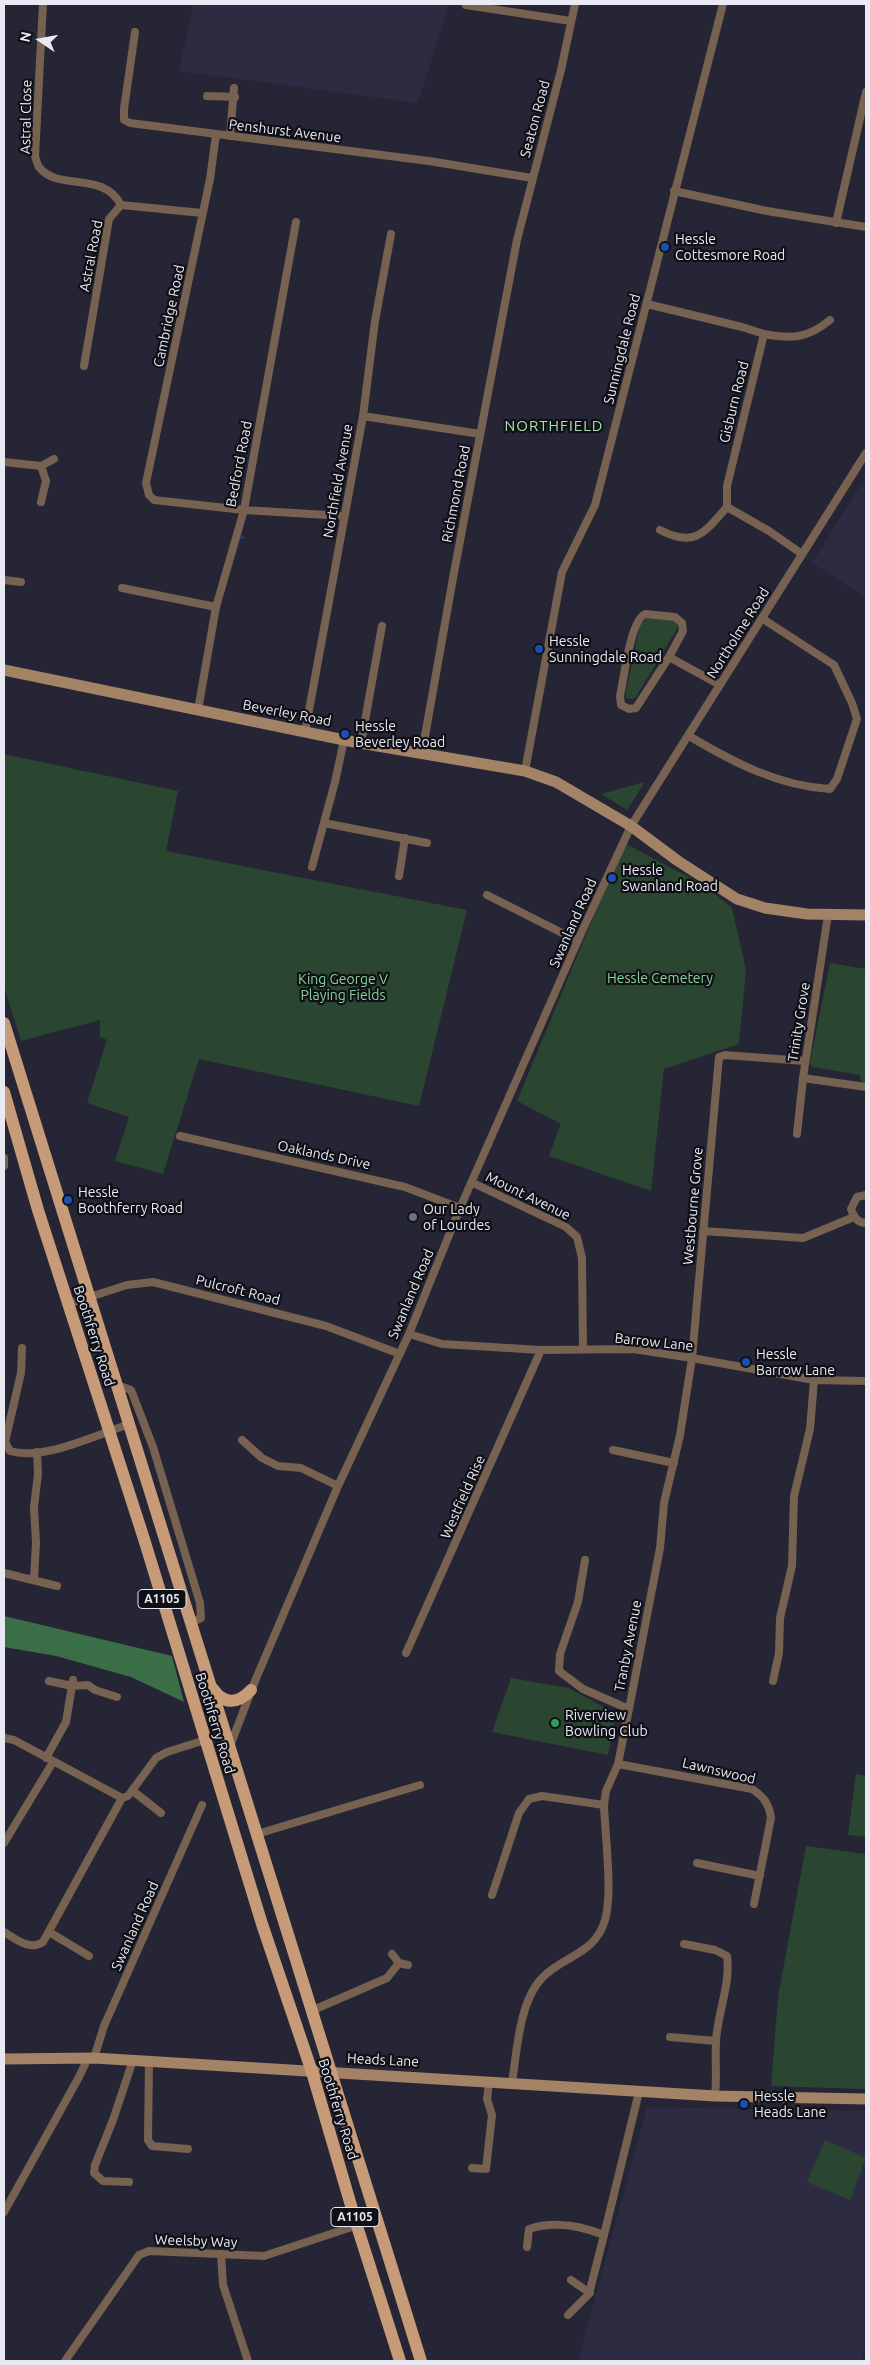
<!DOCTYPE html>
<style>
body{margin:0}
#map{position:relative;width:870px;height:2365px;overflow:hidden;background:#252535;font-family:Ubuntu,sans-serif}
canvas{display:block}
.frame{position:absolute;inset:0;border:5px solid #e9e9f4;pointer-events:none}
.north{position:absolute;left:15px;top:15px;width:50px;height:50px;-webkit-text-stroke:4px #0f0f16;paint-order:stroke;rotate:282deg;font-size:14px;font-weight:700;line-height:20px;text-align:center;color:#e9e9f4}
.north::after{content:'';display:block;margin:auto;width:18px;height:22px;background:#e9e9f4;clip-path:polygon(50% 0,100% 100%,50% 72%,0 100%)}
</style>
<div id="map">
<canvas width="870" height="2365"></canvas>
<div class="frame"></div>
<div class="north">N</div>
</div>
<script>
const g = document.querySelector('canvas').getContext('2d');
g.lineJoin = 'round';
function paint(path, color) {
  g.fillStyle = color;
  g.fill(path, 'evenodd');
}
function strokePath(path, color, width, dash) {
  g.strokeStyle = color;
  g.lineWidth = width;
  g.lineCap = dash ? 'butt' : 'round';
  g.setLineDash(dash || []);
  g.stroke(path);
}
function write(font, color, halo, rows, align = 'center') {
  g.font = font + ' Ubuntu,sans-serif';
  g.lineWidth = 4.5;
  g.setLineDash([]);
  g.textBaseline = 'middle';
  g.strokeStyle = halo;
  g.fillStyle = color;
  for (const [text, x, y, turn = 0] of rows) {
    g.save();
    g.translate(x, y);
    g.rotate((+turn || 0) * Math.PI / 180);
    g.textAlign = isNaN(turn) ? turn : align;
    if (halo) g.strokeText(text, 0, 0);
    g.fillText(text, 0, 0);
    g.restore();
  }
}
const built = new Path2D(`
 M193,4H449L418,103L179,71Z
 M866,476V597L812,563Z
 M647,2107L866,2111V2344L861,2361H578Z`);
const green = new Path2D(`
 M648,617L672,619L677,622V629L636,697L633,699L626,698V691L640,625Z
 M4,754L178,791L166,851L467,910L419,1106L199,1059L163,1174L115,1161L129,1117L87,1103L107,1040L100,1037V1020L21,1041L4,987Z
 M645,782L627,810L601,794Z
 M624,843L704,885L732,908L746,970L739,1044L664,1069L651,1191L549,1156L561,1124L517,1101Z
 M830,963L866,969V1083L861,1082L860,1075L812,1067L810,1062Z
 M511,1678L569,1688L616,1714L608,1755L492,1732Z
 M856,1774L866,1776V1837L848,1835Z
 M806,1846L866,1854V2089L771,2086L778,1997Z
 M825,2140L866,2158L850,2200L807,2182Z`);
const forest = new Path2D(`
 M4,1616L172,1656L184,1702L131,1677L56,1656L4,1647Z`);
const stream = new Path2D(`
 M238,537L244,538`);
const street = new Path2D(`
 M43,4L35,156C36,159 37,164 39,167C58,192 103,170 121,205
 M466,5L571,21
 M135,32L124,109V120L130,123L429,161L532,178
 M207,96L235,97
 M216,135L210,179L146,483L149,495L154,500L244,510L344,516
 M230,136L234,88
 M674,191L767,211L866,227
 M121,205L202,213
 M836,223L866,92
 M647,304L742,327L764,334L727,486V507L769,531L802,554
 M764,334C791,339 807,339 830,320
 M84,366L109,219L121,205
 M363,416L480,434
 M4,462L41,466L46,481L41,502
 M41,466L54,459
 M660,530C695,548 704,533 727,507
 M4,580L21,582
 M122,588L216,607
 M669,657L683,631L682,623L675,617L645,614C630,621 624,679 620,696L621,705L629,709L636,708L669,657L720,685
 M198,710L216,607L244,510L296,222
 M305,732L363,416L375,321L391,234
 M689,736C733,762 778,786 830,789L837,779L857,719L852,703L834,665L763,619
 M361,743L382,626
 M422,753L453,578L517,240L561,70L575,4
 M525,771L562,572L595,505L723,4
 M324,823L427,843
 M312,867L335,782L344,740
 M399,876L405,838
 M487,895L578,941
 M803,1078L866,1087
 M797,1134L803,1078L828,915
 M180,1136L405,1187L460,1208
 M4,1158V1166
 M473,1183L566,1227L577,1237L582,1258L583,1349
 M866,1195L857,1197L851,1209C854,1217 857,1223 866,1223
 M703,1231L803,1238L854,1217
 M68,1304L127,1285L153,1282L326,1326L400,1354
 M409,1334L442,1344L541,1350L633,1349L692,1358L814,1380L866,1381
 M22,1348L21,1373L5,1442L10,1451C43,1461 97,1435 129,1424
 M117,1385L131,1390L153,1447L200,1603L201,1618L190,1623
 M242,1440L262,1458L278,1466L301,1468L338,1486
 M613,1450L674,1463
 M585,1560L578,1602L560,1654L559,1671L583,1689L629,1709
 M4,1573L57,1586
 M34,1579L36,1543L34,1507L38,1474L37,1452
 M406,1653L541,1350
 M49,1681L72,1686L88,1685L95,1690L117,1697
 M773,1681L779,1653L780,1618L792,1566L794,1496L810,1429L814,1380
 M4,1738L14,1740L122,1798L128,1796L156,1758L167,1752L205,1740
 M230,1746L255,1681L338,1486L409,1334L460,1208L583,929L631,826L866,453
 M46,1758L66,1722L73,1680
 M618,1764L752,1789C764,1797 769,1804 771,1818L754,1904
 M133,1791L161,1813
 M257,1834L420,1785
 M4,1843L53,1762
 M697,1863L760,1876
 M492,1895L519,1813L529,1799L542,1796L604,1805
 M4,1932C16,1939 30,1951 43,1942L122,1798
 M49,1932L89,1956
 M684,1944L715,1950L727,1956C731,1985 717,2013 716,2042C715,2060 717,2078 715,2096
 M392,1954L399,1963L408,1965
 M311,2011L387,1978L399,1963
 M670,2037L716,2041
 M94,2058L104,2026L202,1805
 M149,2060L148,2140L152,2146L188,2149
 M512,2083C517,2051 519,2002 542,1978C562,1956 595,1955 605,1920C613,1894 605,1835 604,1805L606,1791L618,1764L629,1709L660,1548L664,1503L680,1435L692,1358L719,1057L725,1055L805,1061
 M472,2168L486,2169L492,2115L487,2099L489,2082
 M129,2182L103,2181L94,2173L95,2165L113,2120L133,2060
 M4,2212L79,2077L88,2058
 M527,2247L529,2229C553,2221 581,2226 604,2235L639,2092
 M221,2254L223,2285L248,2361
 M571,2280L590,2293
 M568,2315L589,2294L604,2235
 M65,2361L139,2255L149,2251L264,2256L376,2219`);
const secondary = new Path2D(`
 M4,670L354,742L525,771L556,782L631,826L678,861L737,899L765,908L807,914L866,915
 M4,2059L94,2058L715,2096L866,2099`);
const primary = new Path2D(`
 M4,1023L421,2361
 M4,1092L38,1210L144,1539L262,1924L312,2072L357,2226L400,2361
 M213,1689C224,1705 238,1704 251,1690`);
const markers = [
 [665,247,5,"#1a4fb4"],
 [539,649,5,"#1a4fb4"],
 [345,734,5,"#1a4fb4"],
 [612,878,5,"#1a4fb4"],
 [68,1200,5,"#1a4fb4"],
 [413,1217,5,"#6b7280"],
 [746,1362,5,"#1a4fb4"],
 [555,1723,5,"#2e9e5b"],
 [744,2104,5,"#1a4fb4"]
];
const shields = [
 [162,1599,48],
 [355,2217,48]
];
const shieldNames = [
 ["A1105",162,1599],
 ["A1105",355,2217]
];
const streetNames = [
 ["Astral Close",26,117,-89],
 ["Seaton Road",535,119,-75],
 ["Penshurst Avenue",285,131,7],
 ["Astral Road",91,256,-79],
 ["Cambridge Road",169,316,-78],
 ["Sunningdale Road",622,349,-76],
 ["Gisburn Road",734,402,-76],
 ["Bedford Road",239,464,-79],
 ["Northfield Avenue",338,481,-80],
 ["Richmond Road",456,494,-79],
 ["Northolme Road",738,633,-58],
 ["Beverley Road",287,713,11],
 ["Swanland Road",573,923,-66],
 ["Trinity Grove",799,1022,-81],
 ["Oaklands Drive",324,1155,12],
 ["Mount Avenue",528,1196,26],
 ["Westbourne Grove",693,1206,-85],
 ["Pulcroft Road",238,1290,14],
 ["Swanland Road",411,1294,-67],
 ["Boothferry Road",94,1336,72],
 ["Barrow Lane",654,1342,6],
 ["Westfield Rise",463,1497,-66],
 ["Tranby Avenue",628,1646,-79],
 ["Boothferry Road",215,1723,73],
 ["Lawnswood",719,1771,13],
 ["Swanland Road",135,1926,-66],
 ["Heads Lane",383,2060,3],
 ["Boothferry Road",338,2109,73],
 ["Weelsby Way",196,2241,2]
];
const poiNames = [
 ["Hessle",675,239],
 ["Cottesmore Road",675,255],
 ["Hessle",549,641],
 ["Sunningdale Road",549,657],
 ["Hessle",355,726],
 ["Beverley Road",355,742],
 ["Hessle",622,870],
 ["Swanland Road",622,886],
 ["Hessle",78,1192],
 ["Boothferry Road",78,1208],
 ["Our Lady",423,1209],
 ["of Lourdes",423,1225],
 ["Hessle",756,1354],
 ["Barrow Lane",756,1370],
 ["Riverview",565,1715],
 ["Bowling Club",565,1731],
 ["Hessle",754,2096],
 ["Heads Lane",754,2112]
];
const parkNames = [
 ["Hessle Cemetery",660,978],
 ["King George V",343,979],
 ["Playing Fields",343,995]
];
const neighbourhoodNames = [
 ["NORTHFIELD",554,426]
];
paint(built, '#2c2b41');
paint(green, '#2a4630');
paint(forest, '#3a6e46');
strokePath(stream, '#213b68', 2.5);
strokePath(street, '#776150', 8);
strokePath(secondary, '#a48266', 11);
strokePath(primary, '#c79b77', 12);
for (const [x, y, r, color] of markers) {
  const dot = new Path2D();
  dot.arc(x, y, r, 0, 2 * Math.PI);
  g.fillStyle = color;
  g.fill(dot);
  strokePath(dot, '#0f0f16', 2);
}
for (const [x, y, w] of shields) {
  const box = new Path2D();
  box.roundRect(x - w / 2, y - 9.5, w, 19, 4);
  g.fillStyle = '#0f0f16';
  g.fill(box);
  strokePath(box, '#e9e9f4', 1);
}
write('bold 12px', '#e9e9f4', null, shieldNames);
write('14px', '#e9e9f4', '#0f0f16', streetNames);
write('14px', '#e9e9f4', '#0f0f16', poiNames, 'left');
write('14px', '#87d397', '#0f0f16', parkNames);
g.letterSpacing = '1px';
write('15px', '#a6e2a9', '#0f0f16', neighbourhoodNames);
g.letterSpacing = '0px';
</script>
